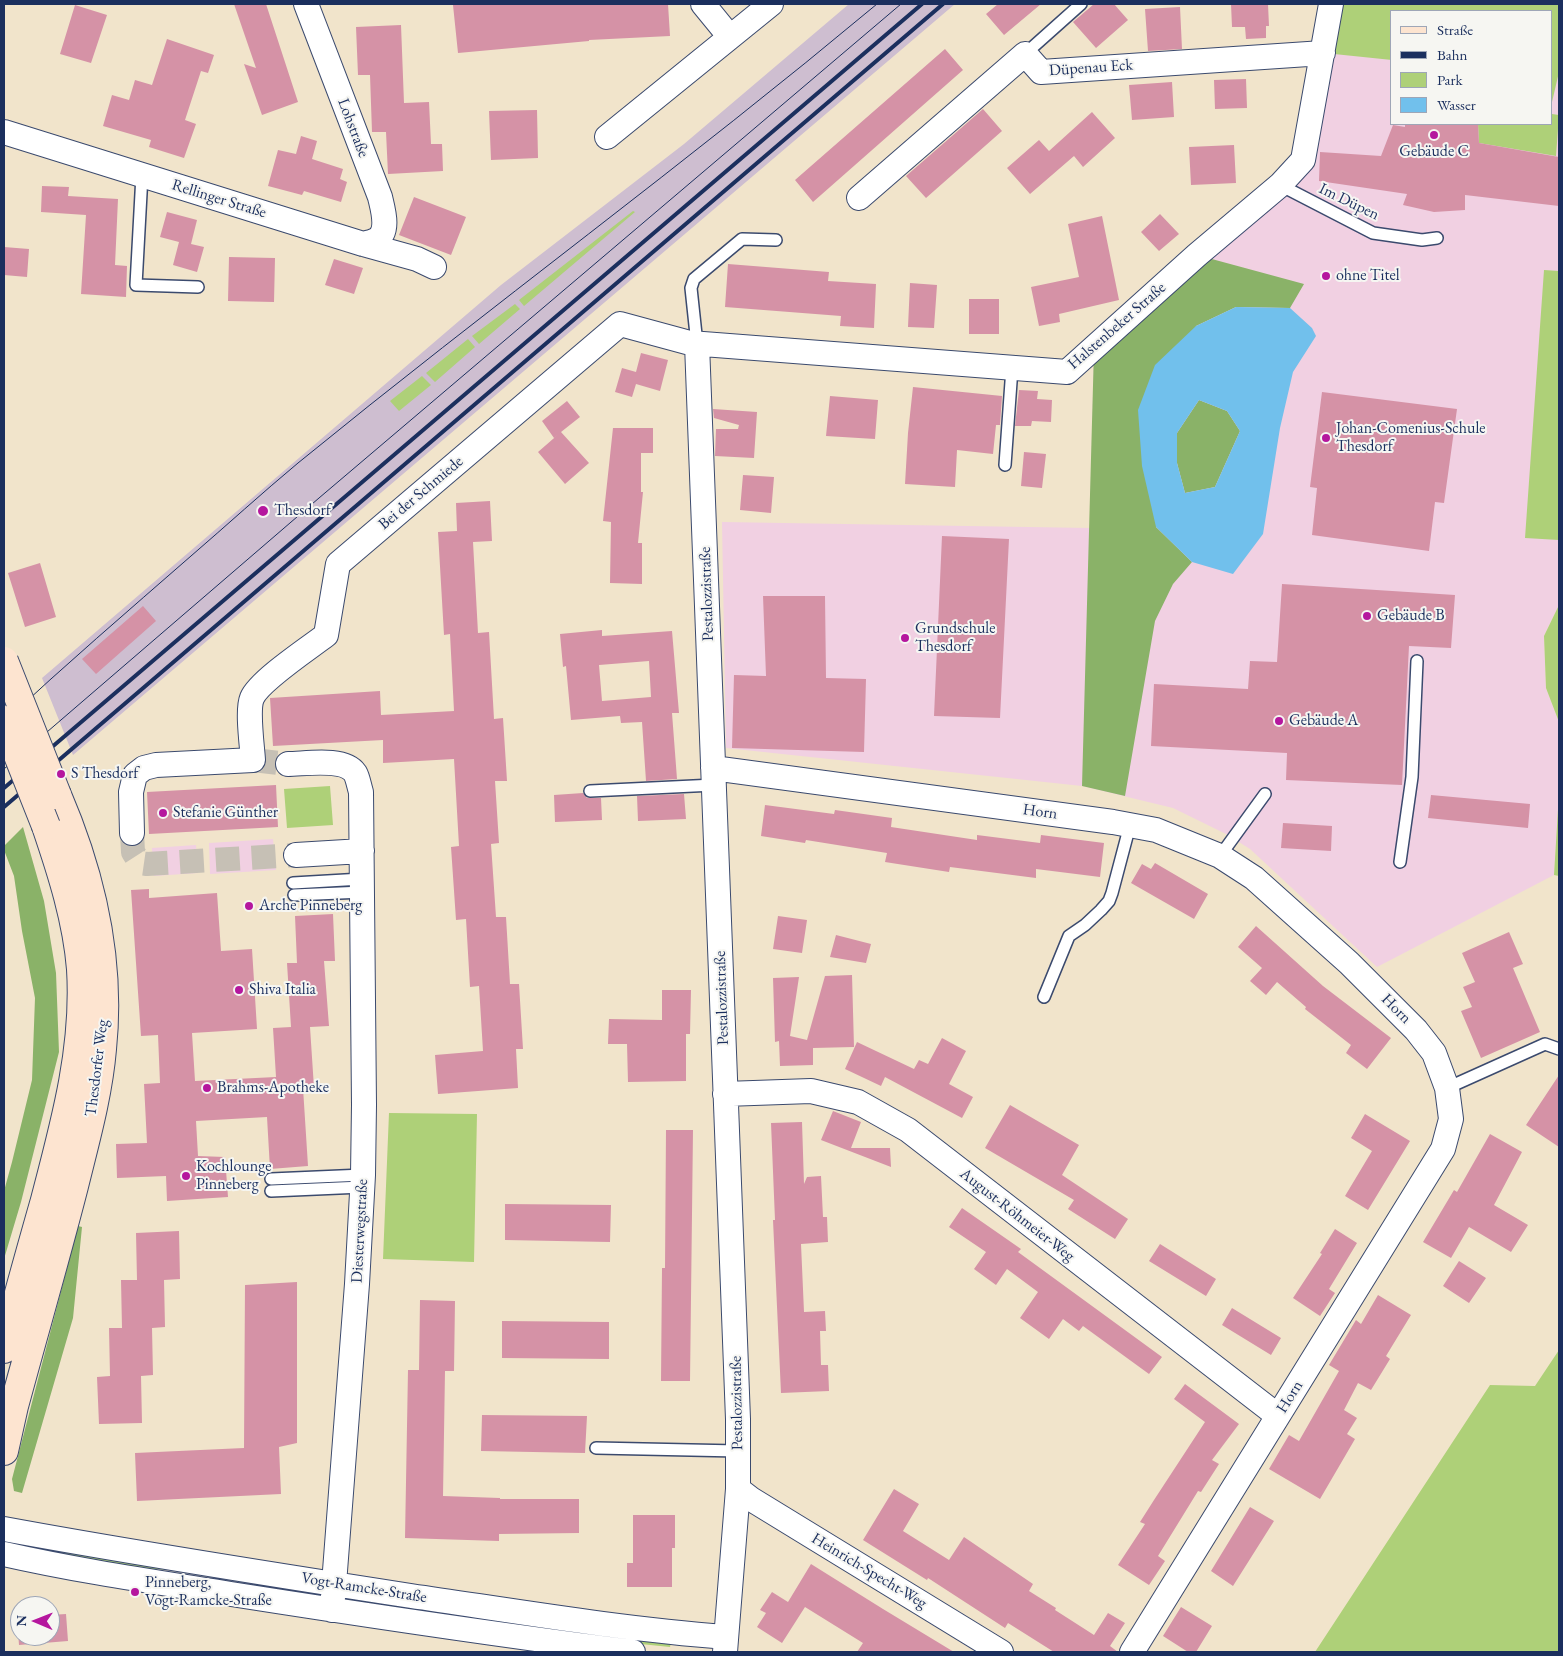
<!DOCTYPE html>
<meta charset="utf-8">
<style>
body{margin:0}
#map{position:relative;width:1563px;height:1656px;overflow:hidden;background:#f1e4cb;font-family:"EB Garamond",serif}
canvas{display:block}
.frame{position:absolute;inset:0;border:5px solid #1b2f5e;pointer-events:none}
.legend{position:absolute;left:1390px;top:10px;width:162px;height:115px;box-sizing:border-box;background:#f6f6f2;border:1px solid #9ea6b7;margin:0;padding:6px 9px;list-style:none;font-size:15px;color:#1b2f5e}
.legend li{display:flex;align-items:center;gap:10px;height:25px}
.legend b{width:25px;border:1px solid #9ea6b7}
.north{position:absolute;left:10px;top:1596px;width:50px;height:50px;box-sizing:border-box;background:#f6f6f2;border:1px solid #9ea6b7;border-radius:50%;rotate:271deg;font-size:14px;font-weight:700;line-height:20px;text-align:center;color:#1b2f5e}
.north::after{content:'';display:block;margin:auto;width:18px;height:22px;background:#b5179e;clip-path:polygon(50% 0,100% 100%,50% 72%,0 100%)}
</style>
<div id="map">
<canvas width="1563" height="1656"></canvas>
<div class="frame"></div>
<ul class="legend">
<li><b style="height:6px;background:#fde4d0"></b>Straße</li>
<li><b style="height:6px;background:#1b2f5e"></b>Bahn</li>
<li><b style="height:14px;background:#aed078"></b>Park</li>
<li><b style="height:14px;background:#71c0ec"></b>Wasser</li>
</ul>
<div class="north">N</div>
</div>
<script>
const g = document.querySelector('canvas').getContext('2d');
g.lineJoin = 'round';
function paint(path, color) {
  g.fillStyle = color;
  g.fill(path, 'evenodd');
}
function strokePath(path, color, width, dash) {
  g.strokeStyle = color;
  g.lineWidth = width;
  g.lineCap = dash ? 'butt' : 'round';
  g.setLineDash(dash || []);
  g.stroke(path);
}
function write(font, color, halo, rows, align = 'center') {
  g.font = font + ' "EB Garamond",serif';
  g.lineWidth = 4;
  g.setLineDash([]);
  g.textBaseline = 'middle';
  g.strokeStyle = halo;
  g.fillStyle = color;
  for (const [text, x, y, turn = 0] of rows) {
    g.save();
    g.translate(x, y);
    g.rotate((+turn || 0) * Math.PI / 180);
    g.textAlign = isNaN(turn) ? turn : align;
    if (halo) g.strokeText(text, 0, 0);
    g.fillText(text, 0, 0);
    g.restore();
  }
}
const built = new Path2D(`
 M1342,4H1559V605L1544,636L1546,688L1559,722V793L1554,875L1377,967L1250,849L1226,834L1173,808L1082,786L726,748L722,522L1090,528L1094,349L1315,166ZM1392,11H1552V124H1392Z
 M273,839L276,870L210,874L209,843Z
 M196,845L198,873L154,876L152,848Z`);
const industrial = new Path2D(`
 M849,4H955L73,755L42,678L501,285L684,144Z`);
const green = new Path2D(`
 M1342,4H1559V72L1552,102V11H1392V60L1334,54Z
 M1552,114L1559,115L1556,156L1479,143L1478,124H1552Z
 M633,211L635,212L524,306L519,300Z
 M1544,270L1559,271V540L1525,538Z
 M515,304L520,309L479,344L472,336Z
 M468,339L475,347L435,382L426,373Z
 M422,376L431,385L399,411L390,401Z
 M1559,605V722L1546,688L1544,636Z
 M330,786L333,825L287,828L284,789Z
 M1559,793V876L1554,875Z
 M389,1113L477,1114L474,1262L383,1259Z
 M1559,1350V1652H1315L1490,1385L1535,1386Z
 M28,1544L172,1570L134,1568L26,1550Z
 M378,1602L489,1618L584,1634L671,1643L670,1647L611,1641L444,1614L412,1613L372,1604Z`);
const forest = new Path2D(`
 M1197,255L1304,284L1290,308L1236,307L1196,326L1156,527L1192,562L1173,584L1155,621L1125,796L1082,786L1094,349Z
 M1199,400L1227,411L1240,431L1215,487L1185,493L1177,463V433Z
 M23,827L44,901L56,973L59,1052L21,1202L4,1259V1191L12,1162L32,1080L35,998L22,931L14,876L4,850V846Z
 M78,1226L82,1227L73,1318L22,1493L14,1491L12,1479Z`);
const water = new Path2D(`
 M1236,307L1290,308L1312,328L1316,336L1293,372L1280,428L1263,534L1233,574L1192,562L1156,527L1142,466L1138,410L1155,365L1196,326ZM1199,400L1227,411L1240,431L1215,487L1185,493L1177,463V433Z`);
const building = new Path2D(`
 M234,4H266L298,102L262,115L244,64L256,68Z
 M467,4H668L670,36L589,40V41L458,53L453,5Z
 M998,4H1041L1004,35L986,14Z
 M1094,4H1114L1128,20L1096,48L1073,22Z
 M1231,4H1268L1269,26H1266V38L1246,39L1245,27H1232Z
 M75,5L107,15L91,63L60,54Z
 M1180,7L1182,49L1148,51L1145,9Z
 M401,25L404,103L429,102L431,144H442L443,171L388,174L386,132H372L370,75H358L356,27Z
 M167,39L214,55L208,73L201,71L185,120L196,124L184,158L149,147L151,140L103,126L112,95L129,100L135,80L152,85Z
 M945,49L963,70L813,202L795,180Z
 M1246,79L1247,108L1215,109L1214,80Z
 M1172,82L1174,117L1132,120L1129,85Z
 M983,109L1002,131L926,198L906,176Z
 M537,110L538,158L491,160L489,111Z
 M1092,112L1115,138L1083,167L1074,156L1030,194L1007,168L1039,140L1049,151Z
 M1405,124H1478L1479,143L1559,157V206L1465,195V210L1434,212L1403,205L1407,194L1319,181L1320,152L1381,156L1393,125L1405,127Z
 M301,136L317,141L312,159L343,169L340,179L347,182L341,202L304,191L302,195L268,186L278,150L296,154Z
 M1234,145L1236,183L1191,185L1189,147Z
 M42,186L69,187L68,196L118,199L115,265L127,266L126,297L81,294L86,215L41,212Z
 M414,197L466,217L451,255L399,235Z
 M167,212L197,220L191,244L204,247L197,272L173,265L179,242L160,237Z
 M1160,214L1179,234L1159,251L1141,232Z
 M1102,216L1119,300L1059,314L1060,322L1039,326L1031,287L1079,277L1068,224Z
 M4,247L29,249L27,277L4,275Z
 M229,257L275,258L274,302L228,301Z
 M334,259L363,268L354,294L325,285Z
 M728,264L829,272L828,281L876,284L874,328L840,326L841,316L725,307Z
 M910,283L937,285L934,328L908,327Z
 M969,299H999V334H969Z
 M641,353L668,360L660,391L636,384L632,397L615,392L622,368L636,372Z
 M913,387L1002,396L1000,425H996L993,454L957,450L955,487L905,484L908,433Z
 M1019,390L1038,391L1037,399L1052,400L1051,422L1032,421L1031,426H1015Z
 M1322,392L1457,409L1444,503L1435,502L1429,551L1312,535L1317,488L1310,487Z
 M830,396L878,400L875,439L826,436Z
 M567,401L580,417L561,432L589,463L565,484L538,452L561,432L554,438L542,421Z
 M713,409L757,412L754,458L715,456L716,429H738L739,425L714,418Z
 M613,428H653V453H641V492H643L638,543H642V584L610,583L611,522L603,521Z
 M1024,452L1046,454L1042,488L1021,486Z
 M743,475L774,477L771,513L740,510Z
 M490,501L492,541L473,542L478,633L489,632L494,719L503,718L507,781H495L499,843L491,844L496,917H506L510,984H519L523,1049H516L518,1088L438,1094L435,1055L483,1051L479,986L470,987L466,919L456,920L451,847L459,846L454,759L383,763V740L273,746L270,698L380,691L381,715L454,711L450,634L444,635L438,532L457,531L456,503Z
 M942,536L1009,539L1000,718L934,716Z
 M40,563L56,617L25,627L8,573Z
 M1282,584L1455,595L1451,648L1409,646L1402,785L1286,780L1287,753L1151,746L1154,684L1248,689L1250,661L1277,662Z
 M763,596H825L826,678L866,679L864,752L732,748L734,675L766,676Z
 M143,606L156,621L96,674L82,659Z
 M602,630V636L672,631L679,713H672L677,779L646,781L642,722L621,723L620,716L571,720L566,666L563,667L560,634ZM649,661L651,697L602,701L599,665Z
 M276,785L278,827L149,834L147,792Z
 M583,793L587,798H601L602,820L555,822L554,795Z
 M684,794L686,819L638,821L637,796Z
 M1431,795L1530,804L1528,828L1428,818Z
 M765,805L834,814L835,810L892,818L891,827L977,840V835L1040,843L1041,835L1104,843L1100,877L1036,869V878L950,867L949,872L885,862L887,853L806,840L805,843L761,836Z
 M1283,823L1332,826L1331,851L1281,848Z
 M1155,863L1208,894L1194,919L1131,883L1142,864L1151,869Z
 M149,889V898L217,893L221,951L252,949L257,1029L192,1033L195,1081L276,1077L273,1028L291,1027L287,963H297L295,916L333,914L335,961H324L329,1026L310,1027L314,1088H303L308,1166L270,1169L267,1117L196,1121L198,1156L225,1157L228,1197L167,1201L166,1176L117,1178L116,1144L147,1143L144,1084L160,1083L158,1035L141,1036L131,890Z
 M778,916L807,920L802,953L773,949Z
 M1256,926L1323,986L1391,1038L1367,1069L1346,1053L1351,1045L1305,1009L1306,1007L1277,982L1266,995L1250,981L1262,968L1238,947Z
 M1509,932L1523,964L1513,968L1540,1032L1481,1058L1461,1011L1472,1007L1463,987L1475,982L1462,953Z
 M836,935L871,944L866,963L830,957Z
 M852,975L854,1047L813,1048V1065L780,1066L779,1041L775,1042L773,978L799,977L790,1036L807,1040L825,976Z
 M662,990H691L690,1034H686V1081L628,1082L627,1044H608L609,1019L662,1020Z
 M942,1038L966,1051L949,1084L973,1097L962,1118L885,1077L881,1086L845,1069L857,1042L914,1069L919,1060L928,1064Z
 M1559,1075V1147L1526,1125Z
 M1010,1105L1079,1145L1062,1175L1128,1219L1115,1239L1068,1209L1074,1200L985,1148Z
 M833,1111L861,1122L851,1148H890L891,1167L821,1140Z
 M1365,1114L1410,1141L1368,1210L1345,1196L1372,1151L1351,1138Z
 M802,1122L804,1184L807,1177L821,1176L823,1217H827L828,1242L801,1244L804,1312L825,1311L826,1331H820L821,1365H828L829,1391L781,1393L773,1220H775L771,1123Z
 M666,1130H693L690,1381H661L662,1268H665Z
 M1490,1134L1522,1152L1494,1205L1528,1225L1511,1252L1469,1227L1451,1258L1423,1242L1454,1190L1457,1192Z
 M505,1204L611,1205L610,1242L505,1240Z
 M962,1208L1021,1249L1018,1252L1162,1357L1149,1374L1083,1326L1079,1331L1063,1319L1049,1339L1020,1318L1038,1292L1007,1269L996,1285L974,1269L986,1252L949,1227Z
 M1335,1229L1357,1243L1329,1289L1335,1293L1320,1316L1293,1298L1322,1254L1320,1253Z
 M179,1231L180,1279L164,1280L165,1327L152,1328L153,1375L141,1376L142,1423L99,1424L97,1377L110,1376L109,1328H122L121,1280H137L136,1233Z
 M1160,1244L1216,1279L1206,1296L1149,1261Z
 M1459,1261L1486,1278L1469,1303L1443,1286Z
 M297,1282V1443L279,1447L281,1494L137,1501L135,1453L244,1448L245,1285Z
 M1378,1295L1411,1315L1386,1356L1390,1359L1371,1390L1358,1383L1344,1410L1357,1418L1347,1434L1355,1439L1320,1499L1269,1469L1289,1435L1299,1441L1339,1371L1329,1365L1356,1320L1361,1324Z
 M420,1300L455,1301L454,1371H445L443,1496L500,1498V1499H579V1533L499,1534V1541L405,1538L408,1370H419Z
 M1232,1308L1281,1338L1271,1355L1222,1325Z
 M502,1321L609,1322V1359L502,1358Z
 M1185,1384L1239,1424L1212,1460L1219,1464L1201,1492L1198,1491L1158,1556L1165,1561L1149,1585L1118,1565L1145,1524L1140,1522L1154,1500L1205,1422L1174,1399Z
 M482,1415L587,1416L585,1453L481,1451Z
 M894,1489L919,1504L903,1531L949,1560L964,1537L1033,1584L1029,1591L1056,1608L1055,1610L1094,1635L1108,1613L1125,1623L1110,1646L1118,1652H1054L1008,1623L1005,1628L928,1578L927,1580L863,1540Z
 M1250,1507L1274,1521L1233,1586L1211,1571Z
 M633,1515H675V1548H672V1587H627V1563H633Z
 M811,1564L883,1609L954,1652H857L863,1643L805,1607L782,1643L757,1627L766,1613L760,1610L772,1592L788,1602Z
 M1181,1607L1212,1626L1196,1652H1188L1163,1636Z
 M66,1614L68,1641L19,1645L17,1618H20V1636H50V1615Z`);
const streetTunnel = new Path2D(`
 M253,760L288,764
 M132,833L133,852L140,863L147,864L296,855`);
const lane = new Path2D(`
 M1025,54L1081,4
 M142,175L136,285L198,287
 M1280,185L1373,233L1422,240L1437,238
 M697,344L691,288L694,279L742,239L776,240
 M1005,465L1012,368
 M590,791L714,785
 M1220,856L1265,794
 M1400,862L1412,777L1417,661
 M293,883L362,879
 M294,895L363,892
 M1044,997L1069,936L1085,925L1101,910L1109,901L1112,893L1130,825
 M1447,1088L1545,1044L1559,1049
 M271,1179L363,1175
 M271,1191L362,1187
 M596,1448L738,1451`);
const street = new Path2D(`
 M306,4L380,197C383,210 390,232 376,240C372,242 367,243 363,244
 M703,4L730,37
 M4,132L363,244L417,259L434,267
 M607,137L771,4
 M859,198L1025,54L1041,72L1323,53
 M697,344L738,1419V1489L725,1652
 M288,764C305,764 344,757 355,773C358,778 359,786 361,792L364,1105L363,1175L357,1284L332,1610
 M713,768L1113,822L1156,830L1220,856L1254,878L1349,963L1416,1030L1434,1053L1447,1088L1451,1119L1443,1149L1132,1652
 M132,833L131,792L135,775L144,768L156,765L253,760C252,745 247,710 252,698C259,681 309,648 326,635L338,564L620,324L690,343L1067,372L1197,255L1280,185L1303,160L1331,4
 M296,855L362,851
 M725,1094L811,1091L858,1102L908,1130L1278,1416
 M738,1489L751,1499L1001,1652
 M4,1529C139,1554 275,1575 411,1596C515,1611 620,1629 726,1637
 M4,1554C79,1571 156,1582 231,1594C365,1615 499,1635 633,1652`);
const secondary = new Path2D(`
 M4,1349C17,1299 31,1249 45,1200C65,1124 86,1048 81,969C77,920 62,873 46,826
 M4,1451L14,1406C34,1332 55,1260 74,1186C85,1141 98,1096 102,1049C111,962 91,874 57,795`);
const tram = new Path2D(`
 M4,722C65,665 128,611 191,556C227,525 262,493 298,463C489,307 688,162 877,4
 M4,769L319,498L901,4`);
const rail = new Path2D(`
 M4,788L922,4
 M4,807L943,4`);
const secondaryBridge = new Path2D(`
 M4,661L57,795
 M4,720L46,826`);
const markers = [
 [1434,135,5,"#b5179e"],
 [1326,276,5,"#b5179e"],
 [1326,438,5,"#b5179e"],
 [263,511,6,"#b5179e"],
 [1367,616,5,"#b5179e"],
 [905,638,5,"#b5179e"],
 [1279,721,5,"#b5179e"],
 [61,774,5,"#b5179e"],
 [163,813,5,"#b5179e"],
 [249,906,5,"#b5179e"],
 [239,990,5,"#b5179e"],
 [207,1088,5,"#b5179e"],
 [186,1176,5,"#b5179e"],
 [135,1592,5,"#b5179e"]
];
const streetNames = [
 ["Düpenau Eck",1091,68,-4],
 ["Lohstraße",353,128,69],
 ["Rellinger Straße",219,199,17],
 ["Im Düpen",1349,202,26],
 ["Halstenbeker Straße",1117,326,-41],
 ["Bei der Schmiede",421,493,-40],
 ["Pestalozzistraße",707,594,-92],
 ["Horn",1040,812,8],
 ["Pestalozzistraße",722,998,-92],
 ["Horn",1396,1009,45],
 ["Thesdorfer Weg",97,1068,-83],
 ["August-Röhmeier-Weg",1017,1215,38],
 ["Diesterwegstraße",360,1231,-87],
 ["Horn",1290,1397,-58],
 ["Pestalozzistraße",737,1403,-91],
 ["Heinrich-Specht-Weg",869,1571,31],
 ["Vogt-Ramcke-Straße",364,1588,9]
];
const poiNames = [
 ["Gebäude C",1434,152,"center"],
 ["ohne Titel",1336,276],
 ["Johan-Comenius-Schule",1336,429],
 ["Thesdorf",1336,447],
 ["Thesdorf",274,511],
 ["Gebäude B",1377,616],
 ["Grundschule",915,629],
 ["Thesdorf",915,647],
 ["Gebäude A",1289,721],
 ["S Thesdorf",71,774],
 ["Stefanie Günther",173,813],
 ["Arche Pinneberg",259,906],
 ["Shiva Italia",249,990],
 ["Brahms-Apotheke",217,1088],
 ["Kochlounge",196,1167],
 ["Pinneberg",196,1185],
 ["Pinneberg,",145,1583],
 ["Vogt-Ramcke-Straße",145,1601]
];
paint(built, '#f1d0e2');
paint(industrial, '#cebed0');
paint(green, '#aed078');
paint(forest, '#8ab268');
paint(water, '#71c0ec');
paint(building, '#d592a6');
strokePath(streetTunnel, '#c6c0b5', 24, [24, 12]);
strokePath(lane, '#3b4a6e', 14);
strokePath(street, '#3b4a6e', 26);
strokePath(secondary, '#3b4a6e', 30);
strokePath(lane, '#fff', 11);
strokePath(street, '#fff', 24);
strokePath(secondary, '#fde4d0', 28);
strokePath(tram, '#1b2f5e', 1);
strokePath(rail, '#1b2f5e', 4);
strokePath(secondaryBridge, '#3b4a6e', 30, []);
strokePath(secondaryBridge, '#fde4d0', 28);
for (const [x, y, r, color] of markers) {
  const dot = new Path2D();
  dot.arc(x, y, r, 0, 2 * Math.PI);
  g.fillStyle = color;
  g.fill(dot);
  strokePath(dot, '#f6f6f2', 2);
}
write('16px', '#1b2f5e', '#f6f6f2', streetNames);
write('16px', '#1b2f5e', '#f6f6f2', poiNames, 'left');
</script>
